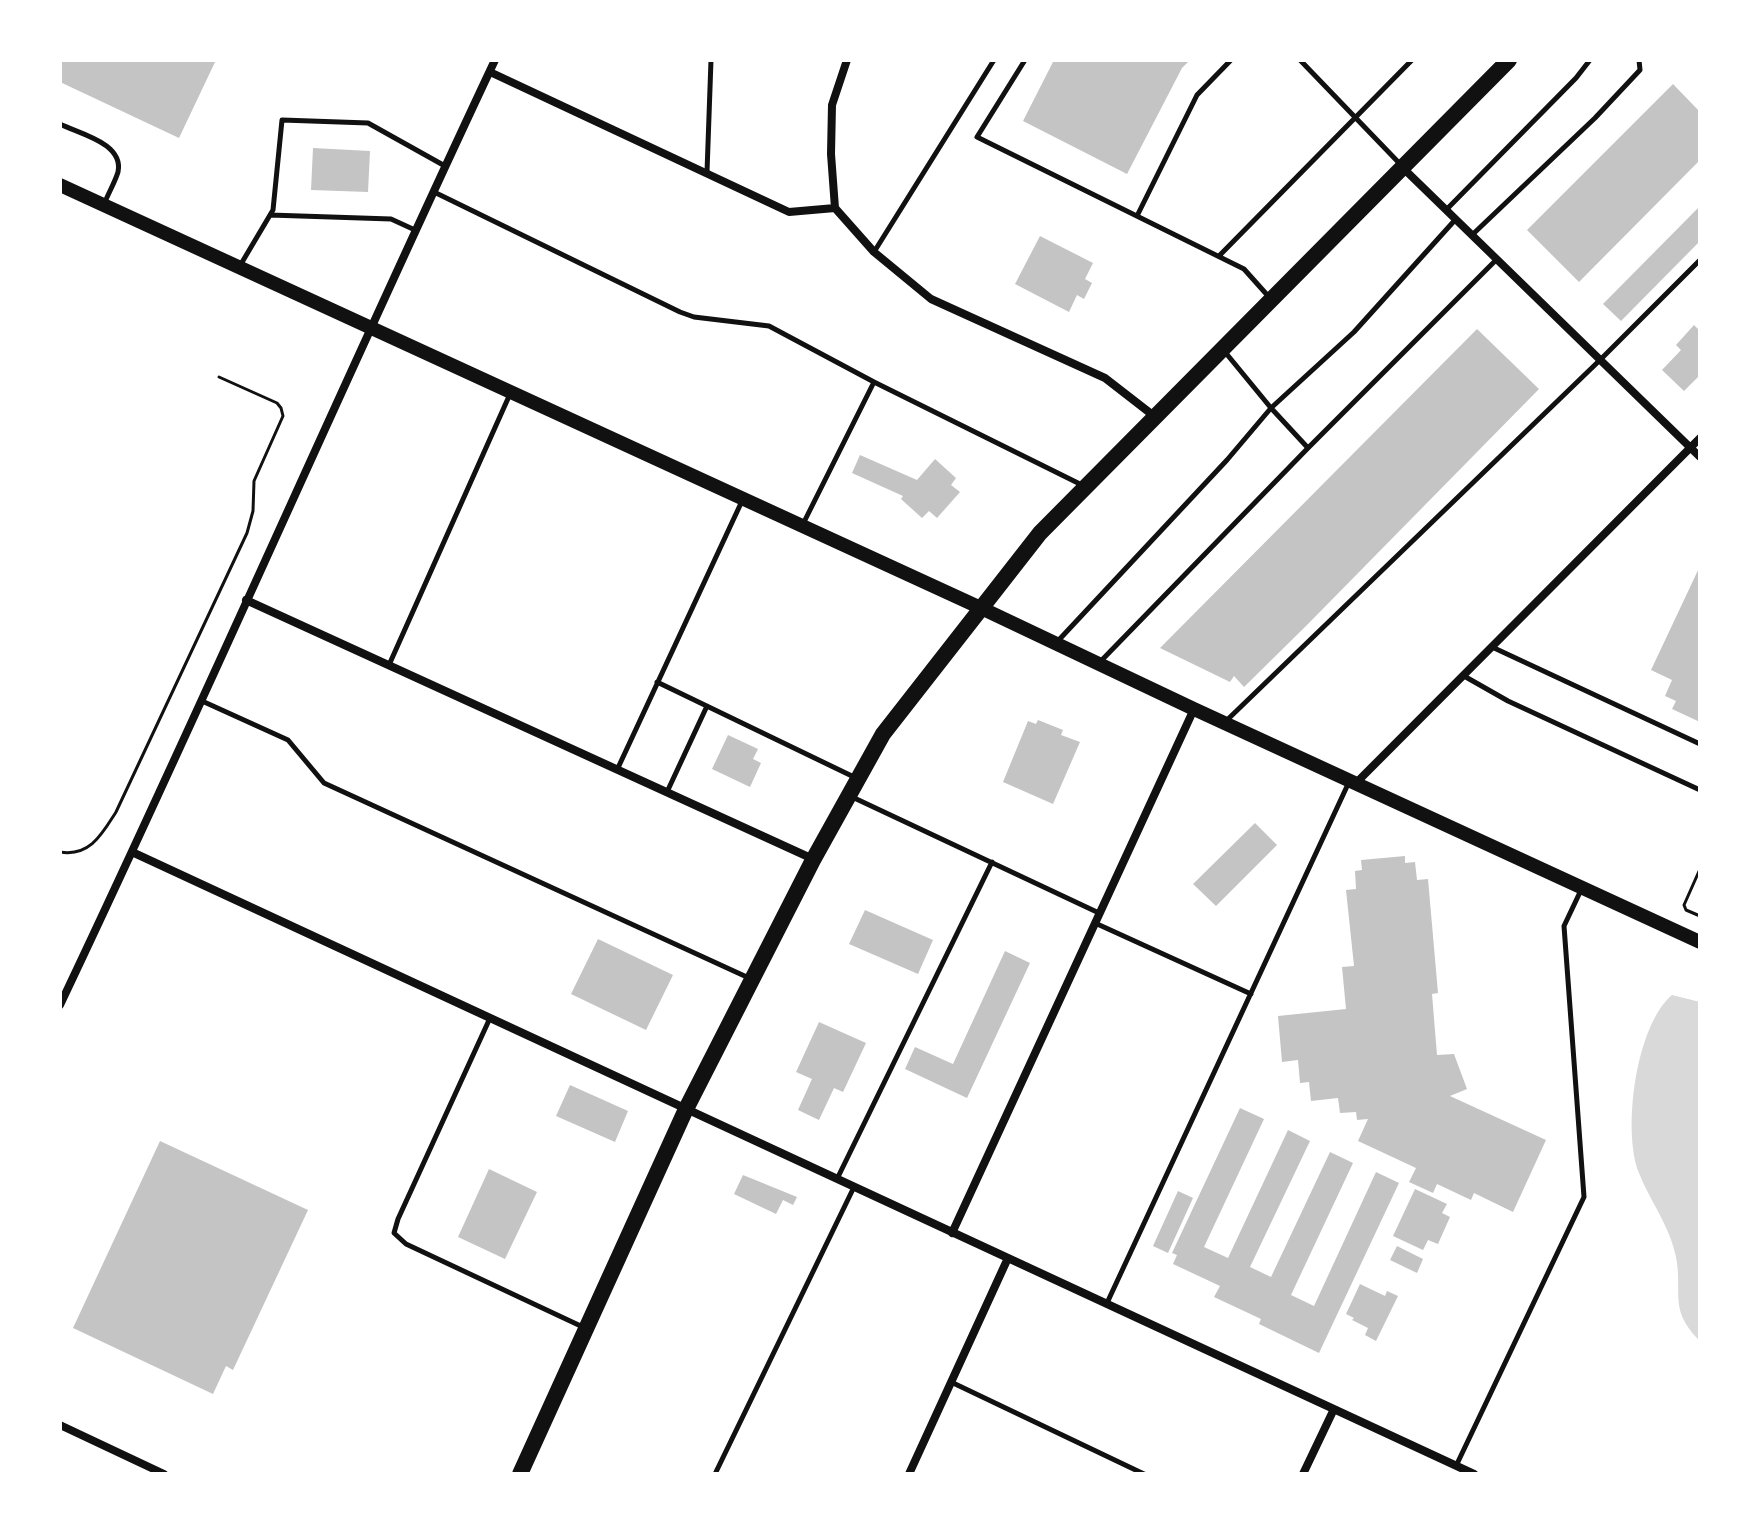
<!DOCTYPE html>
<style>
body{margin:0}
#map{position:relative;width:1760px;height:1534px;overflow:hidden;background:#fff;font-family:"Roboto Serif",serif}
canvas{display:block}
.frame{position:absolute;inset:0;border:62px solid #fff;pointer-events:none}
</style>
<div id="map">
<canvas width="1760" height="1534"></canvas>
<div class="frame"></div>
</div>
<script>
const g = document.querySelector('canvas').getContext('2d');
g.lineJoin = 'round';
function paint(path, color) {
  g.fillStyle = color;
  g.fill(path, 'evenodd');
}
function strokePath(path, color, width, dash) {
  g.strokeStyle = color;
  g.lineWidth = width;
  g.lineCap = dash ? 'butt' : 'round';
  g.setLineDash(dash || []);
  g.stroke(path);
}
const water = new Path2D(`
 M1672,995L1700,1002V1341C1668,1309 1683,1294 1676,1257C1670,1226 1650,1201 1639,1173C1622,1130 1636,1025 1672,995Z`);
const building = new Path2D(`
 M60,60H216L179,138L60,82Z
 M1054,60H1190L1182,68L1127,174L1023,121Z
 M1673,84L1700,112V160L1579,282L1527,230Z
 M313,148L370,151L368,192L311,190Z
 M1700,206V241L1621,321L1603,304Z
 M1040,236L1093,263L1085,279L1092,283L1084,299L1077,295L1069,312L1015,284Z
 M1694,325L1700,331V375L1684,391L1662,370L1681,350L1676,345Z
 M1477,329L1539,389L1307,625L1244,687L1234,676L1230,682L1160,648Z
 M860,455L917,480L935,459L956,478L951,485L960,492L937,518L929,511L922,518L901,499L903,496L852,473Z
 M1700,566V722L1672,709L1676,701L1665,696L1672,680L1651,670Z
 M1038,720L1063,730L1061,735L1080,742L1053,804L1003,782L1028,721L1036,724Z
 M728,735L758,749L753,759L761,763L750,787L712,769Z
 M1255,823L1277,845L1216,906L1193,884Z
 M1405,856V863L1415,862L1417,880L1428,879L1438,993L1432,994L1437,1055L1454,1054L1467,1089L1450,1096L1546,1140L1513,1212L1474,1193L1471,1200L1437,1184L1433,1193L1409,1182L1416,1168L1358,1141L1368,1119L1357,1120L1356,1112L1340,1113L1338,1098L1311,1101L1309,1082L1300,1083L1298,1060L1282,1062L1278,1016L1346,1009L1342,967L1354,966L1346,890L1356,889L1355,871L1362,870L1361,860Z
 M865,910L933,940L918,974L849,944Z
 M598,939L673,975L646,1030L571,994Z
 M1005,951L1030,963L967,1098L905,1069L915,1047L953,1064Z
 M819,1022L866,1043L843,1092L834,1088L819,1120L798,1110L812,1079L796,1072Z
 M570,1085L628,1111L615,1142L556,1116Z
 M1240,1108L1264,1119L1204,1247L1228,1258L1288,1130L1310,1141L1250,1267L1271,1277L1330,1152L1353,1163L1291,1295L1314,1306L1376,1172L1399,1183L1319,1353L1259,1324L1261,1319L1214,1297L1220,1286L1173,1264L1177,1255L1172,1253Z
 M160,1141L308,1210L233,1370L226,1366L213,1394L73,1328Z
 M489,1169L537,1192L505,1259L458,1237Z
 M743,1175L797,1197L793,1205L783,1200L776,1214L734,1194Z
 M1415,1189L1447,1204L1442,1213L1450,1217L1438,1244L1428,1240L1423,1250L1393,1236Z
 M1178,1191L1193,1198L1168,1253L1153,1246Z
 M1397,1246L1423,1259L1417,1273L1390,1260Z
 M1360,1284L1385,1296L1387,1291L1398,1296L1376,1341L1365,1335L1368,1328L1352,1320L1354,1318L1346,1314Z`);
const path = new Path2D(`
 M60,852C90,857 102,834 116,812L247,533L253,511L254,481L283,416L281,408L277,403L219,377
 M1700,869L1684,905L1686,910L1700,916`);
const service = new Path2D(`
 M1025,60L977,137L1244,269L1269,297
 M1300,60L1402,166
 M60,124C80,134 124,143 118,172C115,182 109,192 105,202
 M707,172L711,60
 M434,192L680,312L694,317L769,326L874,382
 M1446,210L1576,78L1590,60
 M270,215L391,219L415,230
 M1137,216L1197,95L1231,60
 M1472,235L1595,118L1640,70L1639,60
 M874,252L994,60
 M1219,256L1412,60
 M241,264L273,210L282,120L368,123L445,166
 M1225,352L1271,408L1308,448
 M803,524L874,382L1084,486
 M1056,643L1227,460L1271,408L1354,332L1455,220
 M1492,647L1700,744
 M1099,663L1308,448L1496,260
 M389,665L510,394
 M1464,676L1508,701L1700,790
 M657,682L854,777
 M202,701L288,740L324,783L749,978
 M1225,722L1600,360L1700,260
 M617,770L742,501
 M667,792L707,706
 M850,796L1099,913
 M1095,923L1251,994
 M490,1018L398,1219L394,1233L406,1244L585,1328
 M837,1179L992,862
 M1107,1303L1349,782
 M951,1382L1144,1474
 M1456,1466L1584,1197L1564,926L1582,888
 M715,1474L854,1187`);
const minor = new Path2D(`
 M847,60L832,105L831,154L835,208L874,252L931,299L1105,378L1154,416
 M490,72L789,212L835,208
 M1403,168L1700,457
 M246,600L813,859
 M1357,782L1700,438
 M132,852L1474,1474
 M60,1005C209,692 347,374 495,60
 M952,1233L1194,709
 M60,1425L164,1474
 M909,1474L1008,1258
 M1303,1474L1334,1409`);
const secondary = new Path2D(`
 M60,185L981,608L1194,709L1700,942`);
const primary = new Path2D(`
 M520,1474L686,1109L813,860L883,734L1040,533L1509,60`);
paint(water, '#d9d9d9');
paint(building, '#c4c4c4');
strokePath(path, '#111', 3);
strokePath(service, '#111', 5);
strokePath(minor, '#111', 8);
strokePath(secondary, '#111', 14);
strokePath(primary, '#111', 16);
</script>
